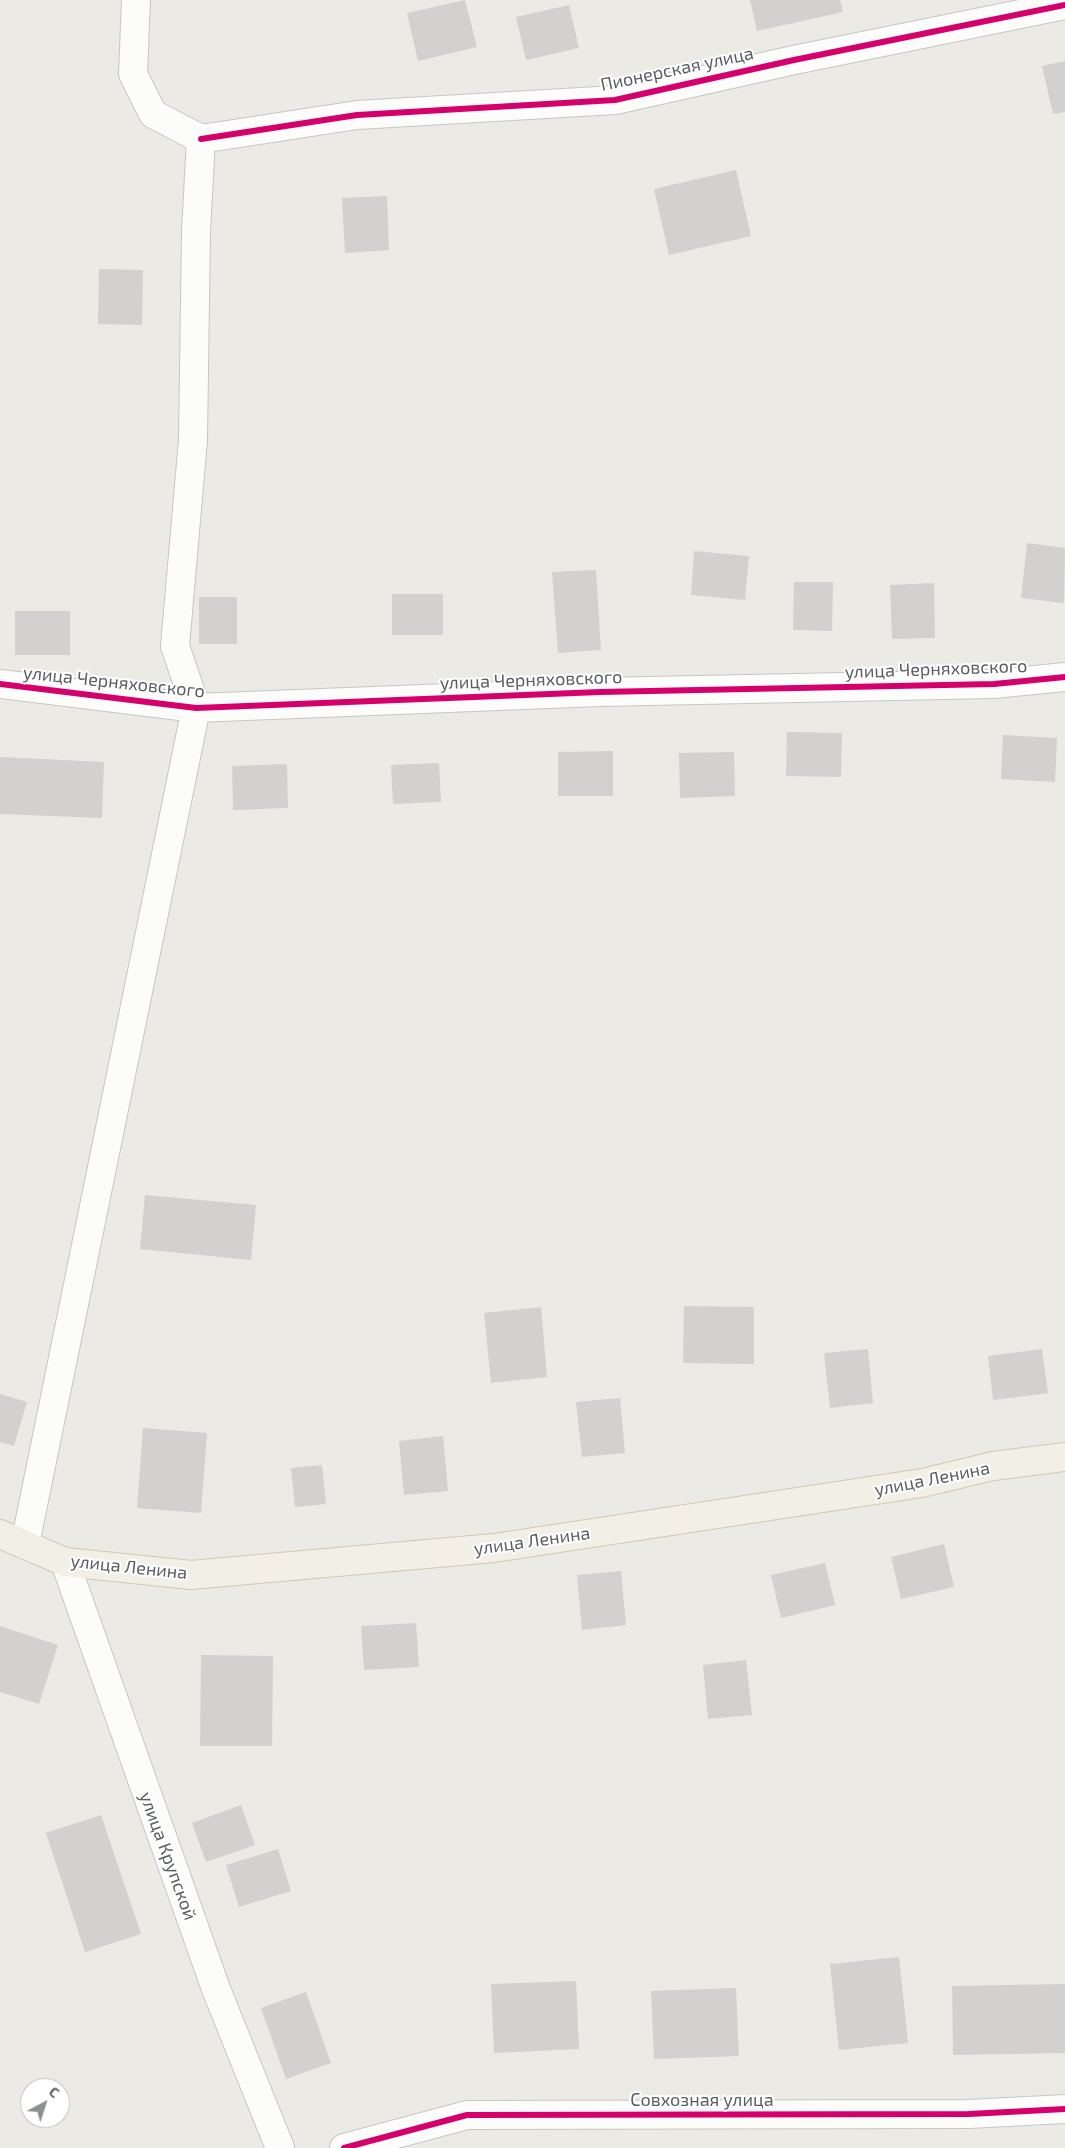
<!DOCTYPE html>
<meta charset="utf-8">
<style>
body{margin:0}
#map{position:relative;width:1065px;height:2148px;overflow:hidden;background:#ebeae5;font-family:"Exo 2",sans-serif}
canvas{display:block}
.north{position:absolute;left:20px;top:2078px;width:50px;height:50px;box-sizing:border-box;background:#fff;border:1px solid #bdbfc1;border-radius:50%;rotate:40deg;font-size:14px;font-weight:700;line-height:20px;text-align:center;color:#5b5f63}
.north::after{content:'';display:block;margin:auto;width:18px;height:22px;background:#8d9090;clip-path:polygon(50% 0,100% 100%,50% 72%,0 100%)}
</style>
<div id="map">
<canvas width="1065" height="2148"></canvas>
<div class="north">С</div>
</div>
<script>
const g = document.querySelector('canvas').getContext('2d');
g.lineJoin = 'round';
function paint(path, color) {
  g.fillStyle = color;
  g.fill(path, 'evenodd');
}
function strokePath(path, color, width, dash) {
  g.strokeStyle = color;
  g.lineWidth = width;
  g.lineCap = dash ? 'butt' : 'round';
  g.setLineDash(dash || []);
  g.stroke(path);
}
function write(font, color, halo, rows, align = 'center') {
  g.font = font + ' "Exo 2",sans-serif';
  g.lineWidth = 4;
  g.setLineDash([]);
  g.textBaseline = 'middle';
  g.strokeStyle = halo;
  g.fillStyle = color;
  for (const [text, x, y, turn = 0] of rows) {
    g.save();
    g.translate(x, y);
    g.rotate((+turn || 0) * Math.PI / 180);
    g.textAlign = isNaN(turn) ? turn : align;
    if (halo) g.strokeText(text, 0, 0);
    g.fillText(text, 0, 0);
    g.restore();
  }
}
const building = new Path2D(`
 M465,0L477,47L418,61L407,13Z
 M750,0H840L843,12L757,31Z
 M569,5L579,48L526,60L516,17Z
 M1065,61V112L1053,114L1042,66Z
 M736,170L751,236L669,255L654,189Z
 M387,196L389,250L345,253L342,198Z
 M99,269L143,270L142,325L98,324Z
 M1027,543L1065,548L1064,603L1021,598Z
 M694,551L749,556L745,600L691,595Z
 M596,570L601,650L558,653L552,572Z
 M794,582H833L832,631L793,630Z
 M934,583L935,638L892,639L890,585Z
 M392,594H443V635H392Z
 M199,597H237V644H199Z
 M15,611H70V655H15Z
 M787,732L842,733L841,777L786,776Z
 M1003,735L1057,738L1055,782L1001,779Z
 M613,751V796H558V752Z
 M734,752L735,796L680,798L679,753Z
 M0,757L104,762L102,818L0,814Z
 M439,763L441,802L393,804L391,765Z
 M287,764L288,808L233,810L232,766Z
 M145,1195L256,1205L251,1260L140,1249Z
 M684,1306L754,1307V1364L683,1363Z
 M541,1307L547,1377L491,1383L484,1313Z
 M868,1349L873,1403L830,1408L824,1353Z
 M1042,1349L1048,1393L993,1400L988,1356Z
 M0,1394L27,1402L14,1446L0,1442Z
 M620,1398L625,1453L582,1457L576,1402Z
 M143,1428L207,1433L201,1513L137,1508Z
 M443,1436L448,1491L404,1495L399,1441Z
 M322,1465L326,1504L295,1507L291,1468Z
 M944,1544L954,1587L901,1599L891,1557Z
 M825,1563L835,1605L781,1618L771,1575Z
 M621,1571L626,1625L582,1630L577,1575Z
 M416,1623L419,1667L364,1670L361,1626Z
 M0,1626L58,1645L39,1704L0,1692Z
 M201,1655L273,1656L272,1746H200Z
 M746,1660L752,1715L708,1719L703,1665Z
 M241,1805L255,1845L206,1862L192,1823Z
 M101,1815L141,1934L85,1952L46,1833Z
 M278,1849L291,1891L239,1907L226,1865Z
 M899,1957L908,2043L839,2050L830,1964Z
 M576,1981L579,2049L494,2053L491,1984Z
 M1065,1984V2053L953,2055L952,1986Z
 M736,1988L739,2056L654,2059L651,1991Z
 M306,1992L331,2063L286,2079L261,2008Z`);
const minor = new Path2D(`
 M201,139L357,115L615,100L794,60L1065,5
 M0,684L196,708L600,692L994,684L1065,677
 M25,1544L196,708L175,646L193,440L196,231L201,139L153,114L133,74L136,0
 M65,1562L216,1989L280,2148
 M344,2148L467,2115L969,2114L1065,2109`);
const major = new Path2D(`
 M0,1534L65,1562L191,1575L494,1548L922,1483L993,1466L1065,1457`);
const cycleway = new Path2D(`
 M201,139L357,115L615,100L794,60L1065,5
 M0,684L196,708L600,692L994,684L1065,677
 M344,2148L467,2115L969,2114L1065,2109`);
const streetNames = [
 ["Пионерская улица",677,69,-12],
 ["улица Черняховского",936,669,-2],
 ["улица Черняховского",531,680,-2],
 ["улица Черняховского",114,682,6],
 ["улица Ленина",932,1479,-11],
 ["улица Ленина",532,1541,-8],
 ["улица Ленина",129,1567,6],
 ["улица Крупской",168,1856,70],
 ["Совхозная улица",702,2100]
];
paint(building, '#d2d1cf');
strokePath(minor, '#c6c6c6', 30);
strokePath(major, '#d2c9b4', 30);
strokePath(minor, '#fcfcfb', 28);
strokePath(major, '#f2efe7', 28);
strokePath(cycleway, '#d6006c', 6);
write('18px', '#5b5f63', '#fff', streetNames);
</script>
